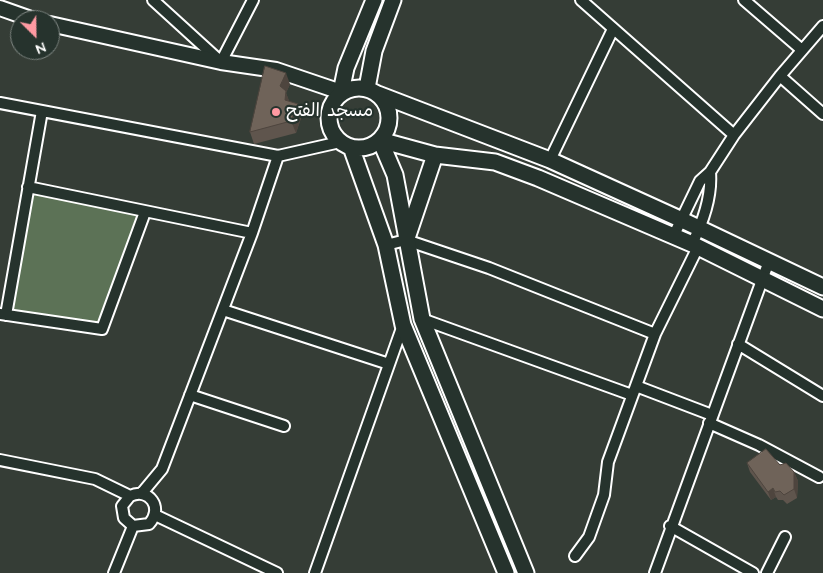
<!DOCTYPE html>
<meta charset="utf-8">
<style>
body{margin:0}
#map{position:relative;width:823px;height:573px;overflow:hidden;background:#353d36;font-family:"Architects Daughter",sans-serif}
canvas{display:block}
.north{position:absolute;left:10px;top:10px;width:50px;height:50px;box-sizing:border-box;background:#26332d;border:1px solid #7d8581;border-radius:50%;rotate:157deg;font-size:14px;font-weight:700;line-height:20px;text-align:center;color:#fff}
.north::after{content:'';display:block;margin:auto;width:18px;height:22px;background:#ff9aa2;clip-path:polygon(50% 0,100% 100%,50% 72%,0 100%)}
</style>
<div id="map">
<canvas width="823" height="573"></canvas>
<div class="north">N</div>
</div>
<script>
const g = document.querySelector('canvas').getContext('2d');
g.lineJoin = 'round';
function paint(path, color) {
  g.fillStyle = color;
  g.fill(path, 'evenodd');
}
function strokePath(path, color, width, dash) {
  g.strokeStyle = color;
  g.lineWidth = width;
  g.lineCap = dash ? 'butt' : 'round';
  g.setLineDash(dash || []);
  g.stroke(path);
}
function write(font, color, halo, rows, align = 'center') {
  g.font = font + ' "Architects Daughter","Playpen Sans Arabic",sans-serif';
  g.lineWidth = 4.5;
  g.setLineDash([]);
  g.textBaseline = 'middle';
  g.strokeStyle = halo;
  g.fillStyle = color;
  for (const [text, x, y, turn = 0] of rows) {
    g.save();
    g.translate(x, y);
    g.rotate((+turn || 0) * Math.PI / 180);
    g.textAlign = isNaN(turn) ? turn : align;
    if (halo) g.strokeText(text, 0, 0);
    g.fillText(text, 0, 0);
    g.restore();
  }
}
const green = new Path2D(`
 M33,193L138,215L99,325L11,312Z`);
const minor = new Path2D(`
 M153,0L221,62L253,0
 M581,0L734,135
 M744,0L802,50
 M780,76L823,114
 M0,103L278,156
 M550,160L613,29
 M28,187L252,233
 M673,237L700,181L710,172L734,135L780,76L823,26
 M692,244C703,222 712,196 710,172
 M386,245L406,240L489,268L655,334
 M223,310L389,364
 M0,314L102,329L145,212
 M6,315L42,111
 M422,319L632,395
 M738,344L823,396
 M636,386L712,415
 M190,395L284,426
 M709,423L759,445L819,477
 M0,460L95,479L130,496C149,487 164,508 149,524L133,526L124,518L122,506L130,496
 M142,493L162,469L252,233L278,156L340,142
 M155,515L277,573
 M670,526L753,573
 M575,556L589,537L604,495L608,462L655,334L698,247
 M114,573L133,526
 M315,573L403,325
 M655,573L769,261
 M767,573L785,537`);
const secondary = new Path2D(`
 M0,8L34,20
 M50,24L221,62L276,70L341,92`);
const primary = new Path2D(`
 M329 118a30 30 0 1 1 60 0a30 30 0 1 1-60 0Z
 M367,88L374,51L393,0
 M341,92L346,68L374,0
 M378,94L550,160L682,220L823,287
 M380,140L435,155L495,162L538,178L692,244L823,309
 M380,140L395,175L422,319L526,573
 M351,147L386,245L403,325L506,573
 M407,238L435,155`);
const wall = new Path2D(`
 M290,84L286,93L289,101L302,115L296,133L254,144L250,132Z
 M747,463L780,465L794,472L798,481L797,498L787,504L783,500H778L776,497L771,500L750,472Z`);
const shadedWall = new Path2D(`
 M286,73L290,84L286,93L290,103L289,111L280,86Z
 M298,104L302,115L296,133L291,121Z
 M794,472L798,481L797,498L794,489Z
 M773,488L776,497L771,500L768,492Z`);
const building = new Path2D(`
 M265,66L286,73L280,86L286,91L285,100L298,104L291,121L250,132Z
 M766,449L780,465L786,463L794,472V489L784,495L780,491L775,492L773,488L768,492L747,463Z`);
const markers = [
 [276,112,5,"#ff9aa2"]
];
const poiNames = [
 ["مسجد الفتح",286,112]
];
paint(green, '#5c7256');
strokePath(minor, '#fff', 14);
strokePath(secondary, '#fff', 18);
strokePath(primary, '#fff', 19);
strokePath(minor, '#26332d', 10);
strokePath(secondary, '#26332d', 14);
strokePath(primary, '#26332d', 15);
paint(wall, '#5f554d');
paint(shadedWall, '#4e453e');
paint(building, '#6f6359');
strokePath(building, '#4e453e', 1);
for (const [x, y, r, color] of markers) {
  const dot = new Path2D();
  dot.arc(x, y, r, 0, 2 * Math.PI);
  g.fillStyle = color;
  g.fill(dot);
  strokePath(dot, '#26332d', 2);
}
write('18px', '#fff', '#26332d', poiNames, 'left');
</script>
